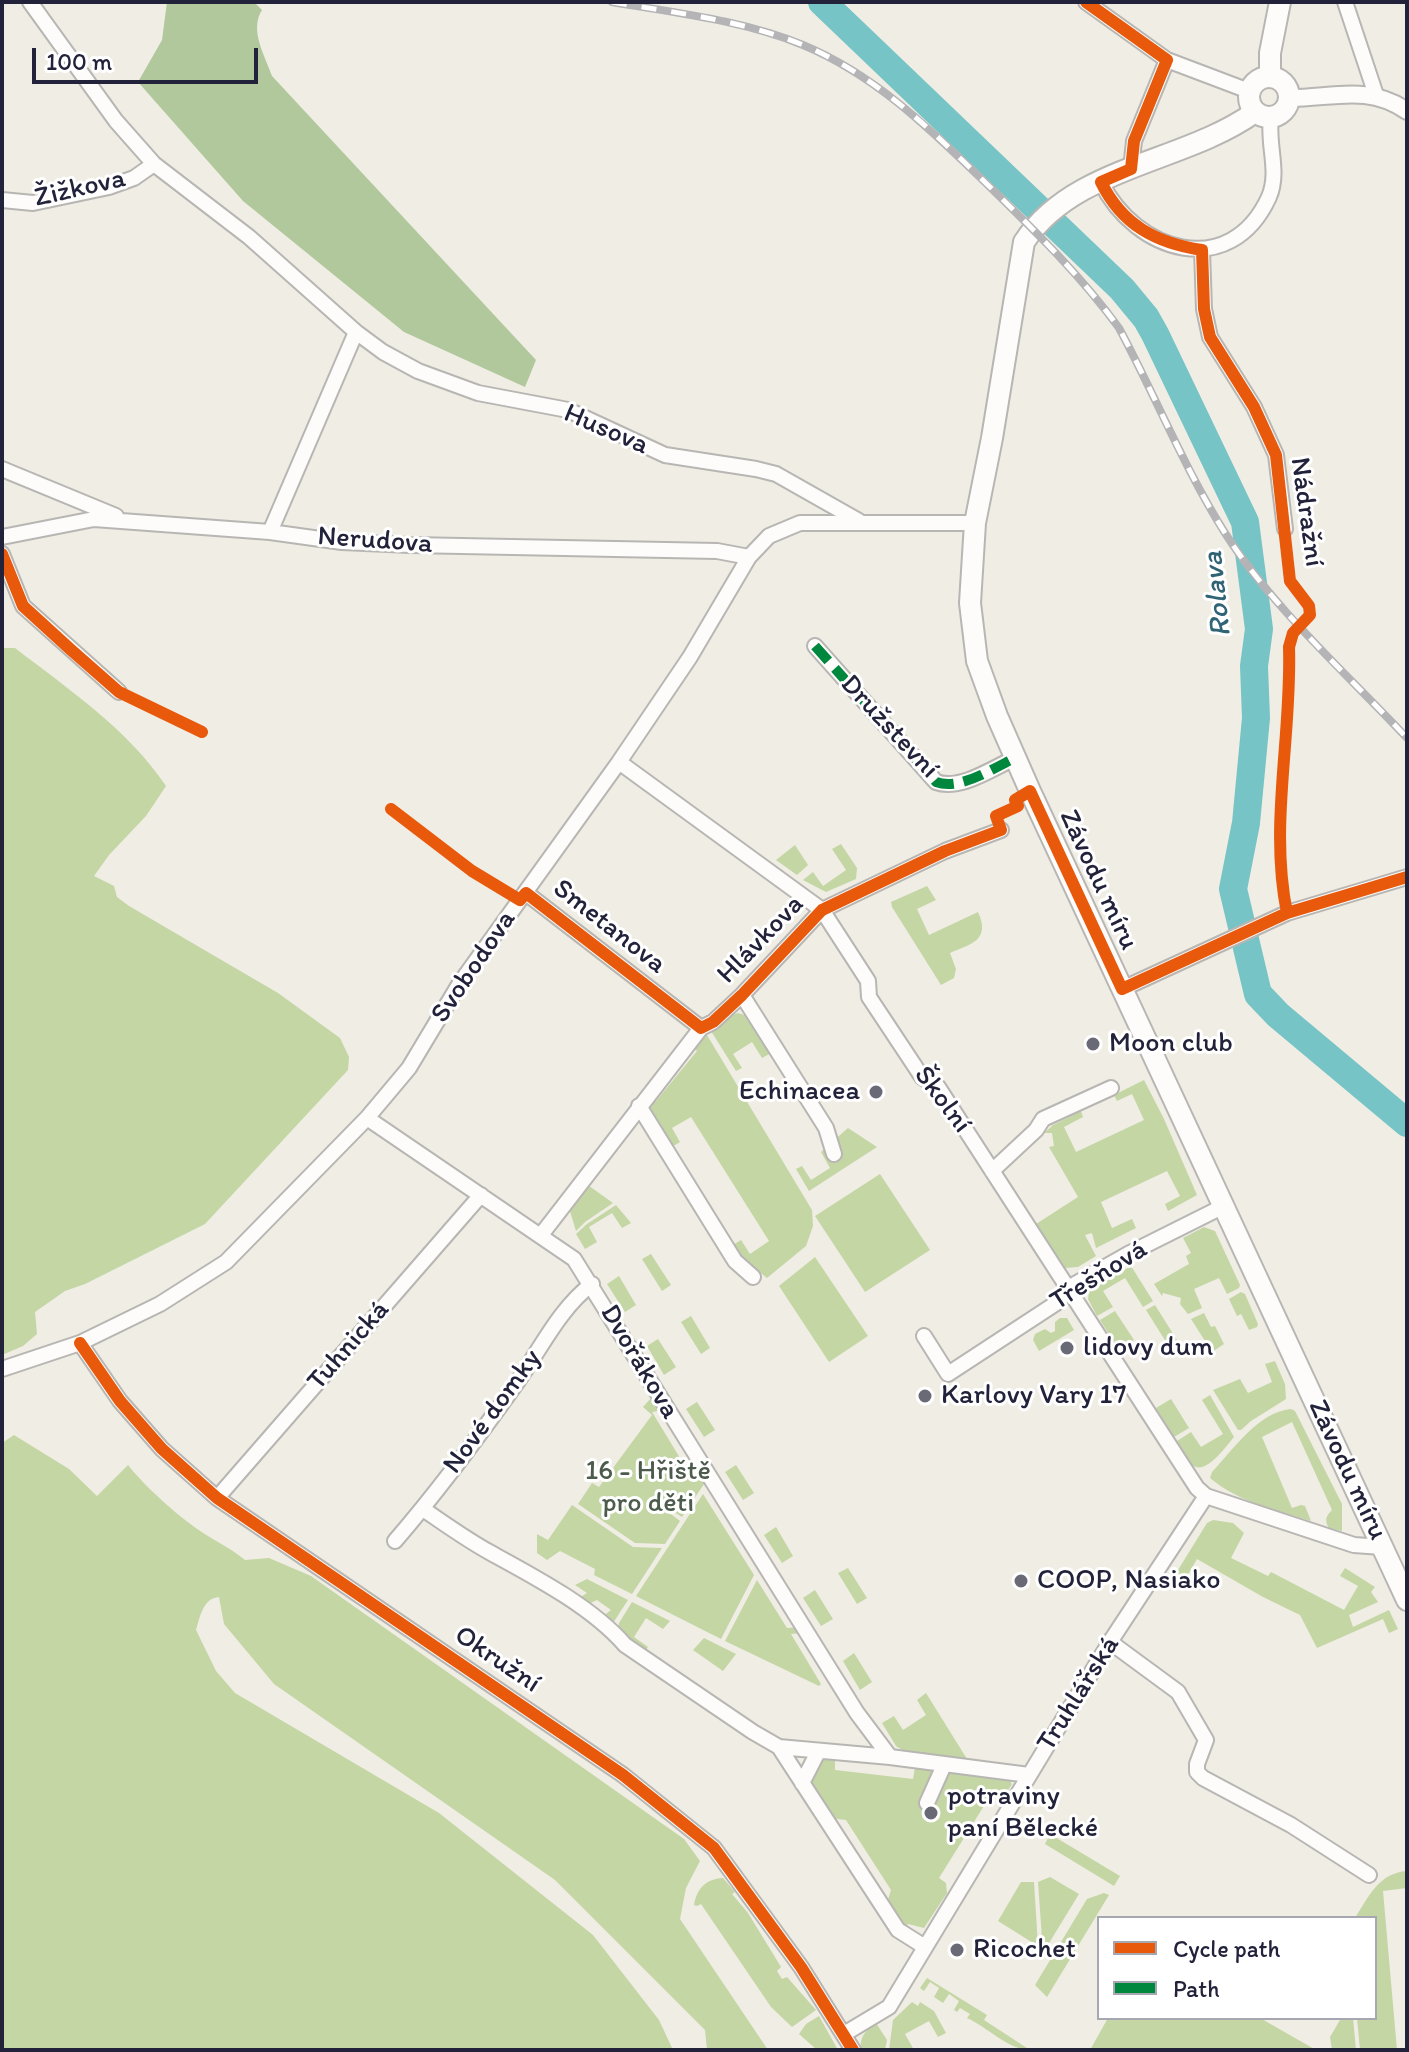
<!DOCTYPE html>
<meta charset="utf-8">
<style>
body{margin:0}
#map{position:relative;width:1409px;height:2052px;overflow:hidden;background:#f0ede4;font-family:Itim,sans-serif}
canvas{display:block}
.frame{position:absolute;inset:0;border:4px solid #22223b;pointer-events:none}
.legend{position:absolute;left:1097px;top:1916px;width:280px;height:104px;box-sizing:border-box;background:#fff;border:2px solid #a7a7b1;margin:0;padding:10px 14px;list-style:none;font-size:24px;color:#22223b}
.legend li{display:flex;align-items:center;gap:16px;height:40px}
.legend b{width:40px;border:2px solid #a7a7b1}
.scale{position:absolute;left:32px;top:48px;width:226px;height:36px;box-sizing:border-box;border:4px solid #22223b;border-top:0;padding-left:10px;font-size:24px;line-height:28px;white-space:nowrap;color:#22223b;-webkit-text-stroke:6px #fff;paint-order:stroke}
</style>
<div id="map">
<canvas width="1409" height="2052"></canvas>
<div class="frame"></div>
<ul class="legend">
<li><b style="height:10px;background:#e8590c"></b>Cycle path</li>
<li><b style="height:10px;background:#00873e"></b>Path</li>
</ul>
<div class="scale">100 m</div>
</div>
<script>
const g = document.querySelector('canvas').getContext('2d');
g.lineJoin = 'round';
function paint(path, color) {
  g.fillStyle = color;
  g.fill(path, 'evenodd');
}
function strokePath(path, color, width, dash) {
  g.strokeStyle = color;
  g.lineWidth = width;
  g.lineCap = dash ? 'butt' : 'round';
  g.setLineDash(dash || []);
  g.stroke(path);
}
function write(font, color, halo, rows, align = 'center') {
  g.font = font + ' Itim,sans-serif';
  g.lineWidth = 6;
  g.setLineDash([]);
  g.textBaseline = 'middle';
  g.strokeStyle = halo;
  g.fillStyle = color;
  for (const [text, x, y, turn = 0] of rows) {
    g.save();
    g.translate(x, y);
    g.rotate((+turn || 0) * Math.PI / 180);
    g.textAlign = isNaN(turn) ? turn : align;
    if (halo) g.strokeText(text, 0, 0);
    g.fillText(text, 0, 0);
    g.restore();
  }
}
const green = new Path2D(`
 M2,648H15C68,689 128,729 166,786L146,816L109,855L94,876L114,886L117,897L129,906L278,993L340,1038L349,1057L348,1070L205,1224L85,1284L65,1291L35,1312L37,1334L23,1346L2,1355Z
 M841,844L857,868L856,879L826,892L803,880L813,872L823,886L846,870L832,849Z
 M795,845L808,865L797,875L776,860Z
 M927,886L936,900L917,909L929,935L978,912C991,940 971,944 950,953L956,969L954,978L941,985L892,907L891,902Z
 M738,1013L748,1016L773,1052L762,1058L752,1042L733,1054L742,1068L736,1071L711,1031L729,1016Z
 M707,1035L812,1210L813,1226L806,1246L767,1278L738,1255L731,1246L741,1240L750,1254L769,1241L691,1117L672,1128L680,1142L670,1148L650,1112V1105L653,1101H656L697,1051L694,1048Z
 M1144,1080L1164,1119L1197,1195L1168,1211L1165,1204L1180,1196L1167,1171L1101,1202L1112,1228L1132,1219L1136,1228L1096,1248L1092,1233L1085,1235L1096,1256L1078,1267L1065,1268L1036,1224L1078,1197L1049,1147L1054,1146L1052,1133H1044L1053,1125L1081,1111L1083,1117L1064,1127L1076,1152L1144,1120L1132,1094L1117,1101L1114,1095Z
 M848,1128L877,1147L809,1191L796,1169L802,1166L811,1180L830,1168L821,1152Z
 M880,1174L930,1250L865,1292L815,1216Z
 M585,1183L613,1203L585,1222L576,1231L569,1208Z
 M616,1205L631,1223L622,1228L612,1213L589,1227L597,1242L585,1249L576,1234L587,1224Z
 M1204,1227L1215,1231L1240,1285L1239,1288L1227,1294L1219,1278L1194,1289L1202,1308L1188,1314L1180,1304L1181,1298L1163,1293L1162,1296L1154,1284L1189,1264L1186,1256L1191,1253L1183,1238Z
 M651,1254L671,1285L662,1291L642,1259Z
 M815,1257L868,1336L829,1362L779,1286Z
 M1131,1266L1153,1301L1143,1307L1125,1278L1103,1291L1113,1307L1097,1316L1088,1299L1089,1291Z
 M619,1276L636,1305L625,1312L607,1284Z
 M1241,1292L1245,1294L1258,1324L1257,1327L1249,1330L1241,1314L1237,1316L1229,1299Z
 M1155,1305L1182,1348L1175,1357L1170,1349L1173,1345L1172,1343L1168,1345L1146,1310Z
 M1115,1311L1134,1340L1119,1350L1100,1320Z
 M1204,1313L1211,1327L1215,1326L1224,1344L1212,1352L1191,1319Z
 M691,1316L710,1348L701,1354L681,1322Z
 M1060,1318H1067L1074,1330L1039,1351L1033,1340L1035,1334L1045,1329L1051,1333L1055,1331V1322Z
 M658,1339L676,1367L664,1375L647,1346Z
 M1275,1361L1285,1384L1286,1399L1251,1421L1241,1430H1238L1213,1390L1240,1379L1248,1393L1272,1382L1265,1364Z
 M1210,1395L1234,1437C1226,1446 1206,1476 1192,1465C1185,1460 1181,1448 1177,1441L1191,1432L1201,1447L1223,1434L1202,1400Z
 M652,1397L665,1410L652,1412L691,1476L704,1475L708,1478L682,1517L671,1510L668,1512L680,1521L665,1544L635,1543L578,1504L592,1483L599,1487L652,1415L643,1407Z
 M1171,1399L1189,1428L1174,1437L1156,1408Z
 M697,1402L715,1430L704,1437L686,1409Z
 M1291,1409L1295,1411L1342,1504V1531L1329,1528C1324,1520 1326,1516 1332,1510L1292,1422L1262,1437L1292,1508L1301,1505L1305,1506L1311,1521C1277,1510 1238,1502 1210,1478L1212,1472C1233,1450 1258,1412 1291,1409Z
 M14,1435L69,1469L97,1496L128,1465C146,1488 183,1521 208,1536C221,1544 233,1550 245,1560L269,1558L311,1576L684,1839L700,1861L686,1888L680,1919L768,2050H707L705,2030L555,1880L274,1684L224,1624L219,1597C203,1598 200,1617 196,1630L216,1671L235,1693L439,1813L593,1935L659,2020L673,2050H2V1443Z
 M736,1465L754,1493L743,1500L725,1472Z
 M703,1494L754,1575L721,1639L636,1596Z
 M572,1505L633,1547L662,1548L632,1594L594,1575L595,1569L560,1551L547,1560L537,1553V1534L548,1540Z
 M1213,1520L1233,1523L1244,1533L1231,1558L1268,1576L1271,1572L1344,1610L1358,1586L1340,1576L1345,1568L1375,1587L1371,1592L1378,1602L1349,1615L1353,1627L1389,1610L1398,1629L1389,1633L1383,1619L1317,1648L1300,1615L1263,1597L1197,1559L1186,1578L1178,1574V1570L1207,1523Z
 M776,1527L793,1556L782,1563L764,1535Z
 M848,1568L867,1598L857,1604L838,1573Z
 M587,1579L628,1600L613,1623L603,1616L611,1610L597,1600L584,1606L576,1600L587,1593L575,1585Z
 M757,1580L787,1628L801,1627L804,1633L791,1634L821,1684L819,1686L725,1641Z
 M815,1590L833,1619L821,1626L803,1598Z
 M632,1602L670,1621L663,1629L646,1618L634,1637L648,1647L644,1653L618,1630L619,1623Z
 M704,1638L736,1654L723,1671L693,1650Z
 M854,1653L872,1682L860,1690L843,1661Z
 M926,1693L967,1759L966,1760L907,1753L896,1746L882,1723L894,1716L903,1730L926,1715L917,1700Z
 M827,1757L835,1758V1770L913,1779L915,1767L1007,1778L1012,1784L1007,1792L992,1793L939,1878L946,1883L947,1893L924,1928L908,1924L905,1928L886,1906L891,1890L846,1820L830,1818C817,1797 796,1774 827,1757Z
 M1050,1834L1120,1876L1114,1886L1045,1844Z
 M1407,1871V1888L1383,1891L1397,2050H1360L1357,2018H1375V1918H1355C1369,1896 1379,1873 1407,1871Z
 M1050,1877L1079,1894L1043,1953L1038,1882Z
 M723,1878L735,1892L732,1894L748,1913L781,1967L777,1971L782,1979L787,1977L816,2010L792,2027L771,2007L701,1904L697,1906L694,1905C697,1888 706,1879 723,1878Z
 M1021,1882H1034L1038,1946L998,1921Z
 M1104,1893L1109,1895L1047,1997L1035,1985L1087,1899Z
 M927,1978L987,2015L984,2020L1030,2050C1009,2050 987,2027 967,2018L970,2014L960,2008L957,2012L954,2010L959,2001L949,1994L943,2003L934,1997L939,1988L930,1982L924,1991L920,1988Z
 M912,2002L918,2006L920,2002L934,2011L946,2033L938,2037L929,2021L905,2034L914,2050H889L893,2020Z
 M819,2016L838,2050H817L799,2034L806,2024Z
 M1108,2018H1260L1316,2050H1090Z
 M1337,2018H1353L1356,2050H1332L1330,2037L1340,2020Z
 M876,2023L887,2040L885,2050H861C859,2037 866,2030 876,2023Z`);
const forest = new Path2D(`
 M167,2H254L262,10C249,30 265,56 272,76L536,360L525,387L404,332L243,201L138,82L162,40Z`);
const river = new Path2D(`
 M822,2L1122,289L1146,318L1155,334L1245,522L1259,629L1254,666L1256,718L1246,823L1233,889L1258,994L1278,1015L1407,1123`);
const minor = new Path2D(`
 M30,2L116,121L154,164L249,237L356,332L383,352L418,371L478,393L568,410L665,455L756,469L776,474L859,521
 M1086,2L1167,60L1249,91
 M1345,2L1376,95
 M1131,169L1134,141L1167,60
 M1101,182C1135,252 1230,282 1269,197C1280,171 1267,145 1271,118
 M2,200L33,203L109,187L134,178L154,164
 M1202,250L1204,309L1210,337L1254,407L1276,455L1285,529
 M2,469L116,516
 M270,532L356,332
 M2,537L94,519L270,532L342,542L410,545L717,551L749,557
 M2,554L23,606L119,692
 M815,646L936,782C960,791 993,768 1015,758
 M619,762L822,910L868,981L869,997L922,1077L938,1087L1197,1488L1206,1496
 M526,893L701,1028
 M1122,989L1287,913L1407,877
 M742,995L826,1128L834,1154
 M639,1106L735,1261L753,1277
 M367,1118L574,1259L857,1713L890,1757
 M992,1171L1036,1130L1043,1119L1111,1088
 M541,1235L701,1028L713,1022L742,995L822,910L945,851L1001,830
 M924,1336L948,1374L1058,1302L1068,1288L1128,1254L1224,1206
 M80,1343L120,1401L162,1449L217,1498L623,1775L714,1848L801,1967L853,2050
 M2,1369L80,1343L160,1304L226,1262L367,1118L409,1068L460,983L619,762L690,657L749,557L769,536L800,523H975
 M217,1498L481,1195
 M423,1509C445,1524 467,1540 491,1553C535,1577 592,1607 625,1645L753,1732L779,1747L890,1757L1029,1775
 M395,1541C439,1490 479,1436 518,1381C541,1348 560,1308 592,1284
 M1110,1642L1178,1692L1206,1740L1197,1764V1772L1203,1778L1291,1825L1369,1875
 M779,1747L898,1930L925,1947
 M802,1783L818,1752
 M927,1803L944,1765
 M844,2034L889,2007L1110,1642L1206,1496L1354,1545L1382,1547`);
const tertiary = new Path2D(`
 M1290,98C1333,98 1368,84 1407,111`);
const secondary = new Path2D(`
 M1249 97a20 20 0 1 1 40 0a20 20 0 1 1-40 0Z
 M1270,77V53L1280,2
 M1255,112C1184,163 1074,166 1024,242L992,438L975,523L970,603L977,661L997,716L1030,791L1407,1600`);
const rail = new Path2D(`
 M612,2C676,13 742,20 803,45C878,76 934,133 991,188C1037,233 1081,276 1119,328C1155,395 1184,468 1225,533C1272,607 1347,674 1407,738`);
const quiet = new Path2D(`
 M815,646L936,782C960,791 993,768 1015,758`);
const cycleway = new Path2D(`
 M1086,2L1167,60L1134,141L1131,169L1101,182C1122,225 1156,243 1202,250L1204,309L1210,337L1254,407L1276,455L1290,581L1309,606L1310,615L1293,633L1289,647C1292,736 1269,825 1287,913
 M2,554L23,606L70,649L119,692L202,732
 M391,809L472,871L520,900L526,893L701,1028L713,1022L742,995L822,910L945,851L1001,830L996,816L1018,806L1015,800L1030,791L1122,989L1287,913L1407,877
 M80,1343L120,1401L162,1449L217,1498L623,1775L714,1848L801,1967L853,2050`);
const markers = [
 [1093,1044,8,"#6a6976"],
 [876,1092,8,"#6a6976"],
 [1067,1348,8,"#6a6976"],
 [925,1396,8,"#6a6976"],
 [1021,1581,8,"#6a6976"],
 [931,1813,8,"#6a6976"],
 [957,1950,8,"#6a6976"]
];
const streetNames = [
 ["Žižkova",80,189,-13],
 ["Husova",606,430,23],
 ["Nádražní",1306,512,82],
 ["Nerudova",375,541,4],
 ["Družstevní",889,727,47],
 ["Závodu míru",1098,880,65],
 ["Smetanova",609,927,38],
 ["Hlávkova",761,940,-46],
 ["Svobodova",474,967,-56],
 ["Školní",942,1100,53],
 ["Třešňová",1099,1276,-32],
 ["Tuhnická",349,1346,-49],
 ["Dvořákova",639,1362,59],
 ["Nové domky",493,1412,-54],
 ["Závodu míru",1347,1470,65],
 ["Okružní",497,1660,34],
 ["Truhlářská",1079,1694,-58]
];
const poiNames = [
 ["Moon club",1109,1044],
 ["Echinacea",860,1092,"right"],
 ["lidovy dum",1083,1348],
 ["Karlovy Vary 17",941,1396],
 ["COOP, Nasiako",1037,1581],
 ["potraviny",947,1797],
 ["paní Bělecké",947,1829],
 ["Ricochet",973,1950]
];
const parkNames = [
 ["16 - Hřiště",648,1472],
 ["pro děti",648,1504]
];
const waterNames = [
 ["Rolava",1218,594,-96]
];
paint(green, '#c3d6a4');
paint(forest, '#b1c89c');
strokePath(river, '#76c4c6', 28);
strokePath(minor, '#b8b6b3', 18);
strokePath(tertiary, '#b8b6b3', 20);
strokePath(secondary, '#b8b6b3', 24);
strokePath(minor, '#fdfcfb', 14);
strokePath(tertiary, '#fdfcfb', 16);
strokePath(secondary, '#fdfcfb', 20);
strokePath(rail, '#b4b4b6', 8);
strokePath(rail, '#fff', 5, [15]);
strokePath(quiet, '#00873e', 10, [20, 10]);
strokePath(cycleway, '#e8590c', 12);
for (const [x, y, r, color] of markers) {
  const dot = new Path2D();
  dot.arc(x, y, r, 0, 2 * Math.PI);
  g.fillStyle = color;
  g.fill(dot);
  strokePath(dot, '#fff', 3);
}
write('28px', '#22223b', '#fff', streetNames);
write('28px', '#22223b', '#fff', poiNames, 'left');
write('28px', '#4d5b4d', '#fff', parkNames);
write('italic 30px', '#306374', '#fff', waterNames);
</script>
